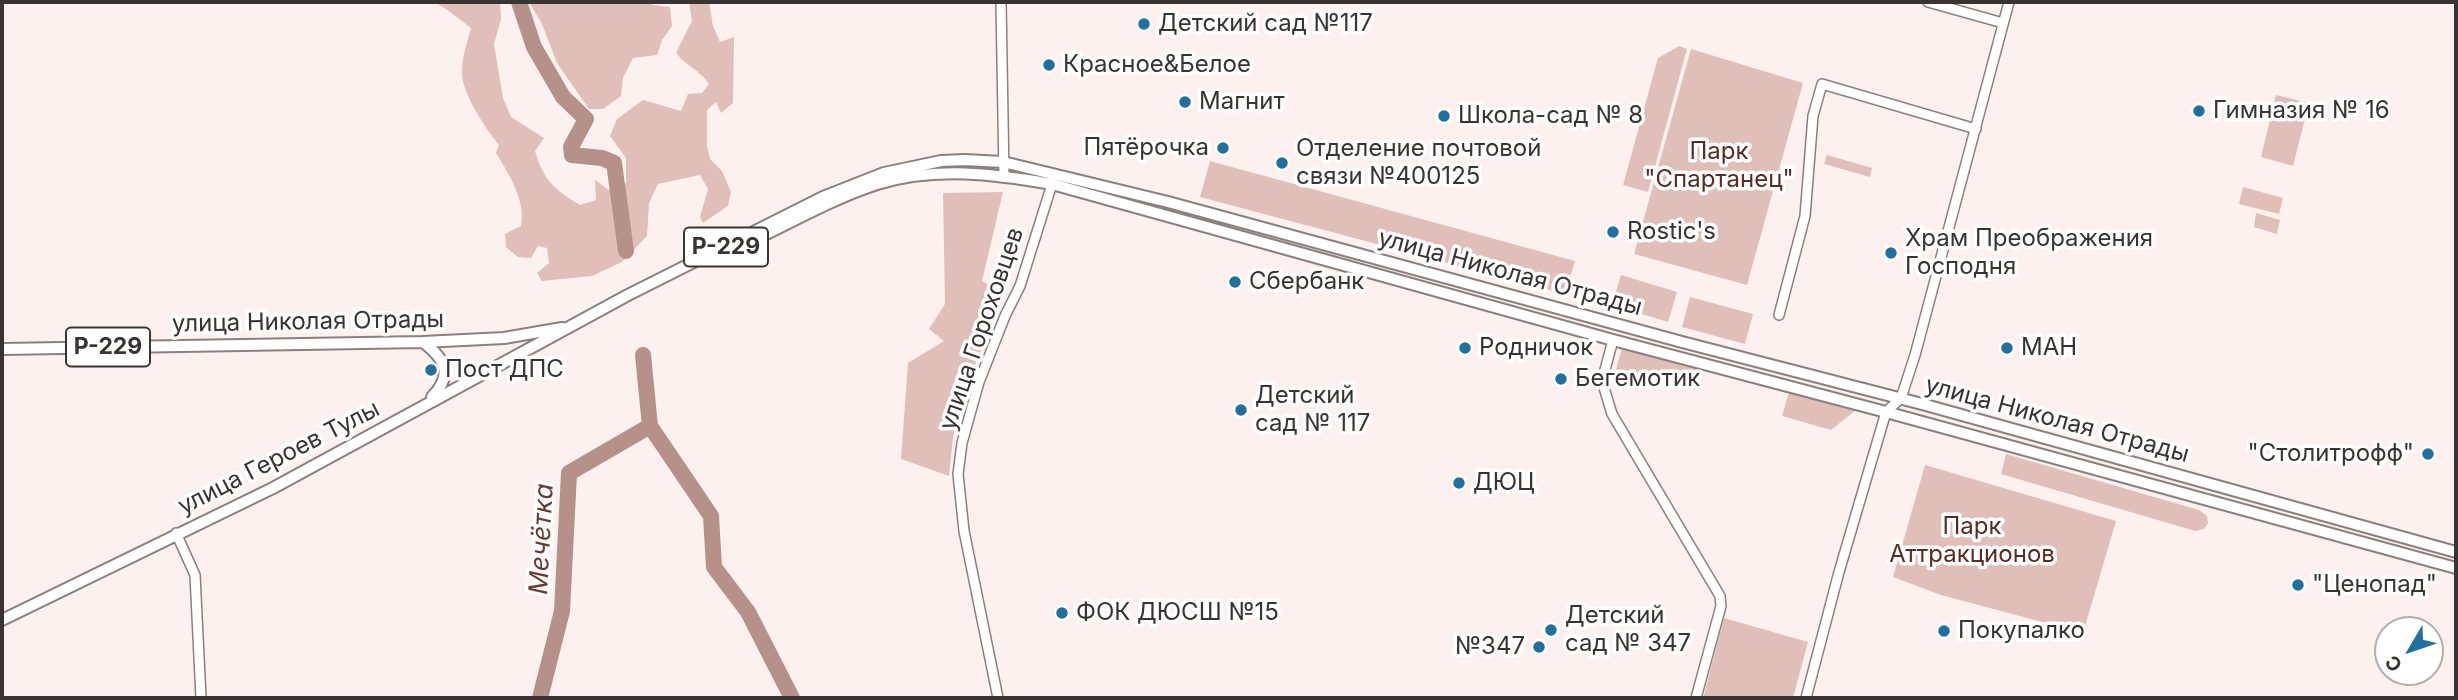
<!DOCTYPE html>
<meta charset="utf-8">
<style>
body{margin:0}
#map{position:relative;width:2458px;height:700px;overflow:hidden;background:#fcf1ee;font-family:Inter,sans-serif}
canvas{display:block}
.frame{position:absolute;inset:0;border:4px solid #393433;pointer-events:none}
.north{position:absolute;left:2374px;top:616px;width:70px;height:70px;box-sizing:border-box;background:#fff;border:2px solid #b0aead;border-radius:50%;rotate:231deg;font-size:19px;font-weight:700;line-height:28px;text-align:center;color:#393433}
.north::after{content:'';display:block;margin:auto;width:24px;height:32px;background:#1f71a2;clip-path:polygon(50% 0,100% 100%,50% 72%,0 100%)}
</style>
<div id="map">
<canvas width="2458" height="700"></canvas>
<div class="frame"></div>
<div class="north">С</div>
</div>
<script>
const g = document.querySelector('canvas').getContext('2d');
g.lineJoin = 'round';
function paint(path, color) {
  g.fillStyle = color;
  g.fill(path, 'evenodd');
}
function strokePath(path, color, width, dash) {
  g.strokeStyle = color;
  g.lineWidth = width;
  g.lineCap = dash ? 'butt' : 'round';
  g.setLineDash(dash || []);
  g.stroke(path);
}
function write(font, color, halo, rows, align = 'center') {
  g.font = font + ' Inter,sans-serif';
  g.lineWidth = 7;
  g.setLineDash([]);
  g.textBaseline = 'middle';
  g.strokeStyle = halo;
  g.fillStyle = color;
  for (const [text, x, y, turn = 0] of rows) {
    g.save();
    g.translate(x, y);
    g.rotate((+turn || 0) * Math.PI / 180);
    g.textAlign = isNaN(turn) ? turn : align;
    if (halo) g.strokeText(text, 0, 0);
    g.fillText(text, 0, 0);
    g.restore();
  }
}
const green = new Path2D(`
 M434,2H500L501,19L494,44L503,98L511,117L544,138L535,151C543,180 555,190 580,205L596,200L595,180L609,190L626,183V158L610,136L617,119L643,100L681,111L688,94L702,93L709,84C700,70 686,66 676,53L692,21L689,2H709L713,26L720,42L734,37L733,103L721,113L716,102L707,110V146L710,159L722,171L731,192L728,206L703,223L700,217L708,189L700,175L658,184L649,203L647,236L622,262L592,276L542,281L537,273L549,263L547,248L538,246L531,258L518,257L506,247L505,234L521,226C526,201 509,174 496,153L499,145C486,129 461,92 462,72C462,58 467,42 471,28L446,9Z
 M529,2H651L653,5L670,7L672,26L662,40L657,55L633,58L623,78L621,96L603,109H589L557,63L542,24Z
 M1679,46L1687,49L1648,192L1623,185L1658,58Z
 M1691,49L1803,83L1747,285L1634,254Z
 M2276,95L2309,103L2293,166L2261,157Z
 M1827,155L1872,168L1870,177L1824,164Z
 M1210,161L1575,261L1565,294L1200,197Z
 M2243,187L2283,198L2279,214L2239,204Z
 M1003,192L982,281L1005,293L969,379L953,437L949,476L901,459L908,363L944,341L929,329L945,304L943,193Z
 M2256,213L2280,220L2277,234L2254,227Z
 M1621,275L1677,292L1668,322L1612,305Z
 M1690,297L1753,314L1745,344L1682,327Z
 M1622,348L1701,370L1695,390L1616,369Z
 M1789,392L1856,410L1831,430L1782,416Z
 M2006,454L2199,510L2207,516L2208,523L2204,529L2195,531L2001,474Z
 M1925,465L2116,521L2083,633L1941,595L1893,577Z
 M1724,618L1808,642L1793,698H1703Z`);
const river = new Path2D(`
 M519,2L534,47L563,97L586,119L571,147L572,155L602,158L614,163L626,251
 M643,355L650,426L711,516L714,567L748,612L792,698
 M540,698L562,611L569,473L650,426`);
const minor = new Path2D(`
 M1001,2L1004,175
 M1928,2L2003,23
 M1779,315L1805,216L1813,116L1822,84L1976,129
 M1613,340L1602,381L1612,414L1720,596L1721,606L1696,698
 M176,533L195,575L201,698
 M998,698L964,531L958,474L962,443L979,382L1005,316L1020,286L1052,184
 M1806,698L1839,572L1886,412L1901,398L1915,355L2009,2`);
const major = new Path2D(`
 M760,237C799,218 837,197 877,184C936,166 994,174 1052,184L1613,340L1886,412L2456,568
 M423,342C445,359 454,374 432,397
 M2,349L423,342L504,338L562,328
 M2,620L273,488L628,295L823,197L884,173L941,161L965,160L1003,162L1168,202L1682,342L1922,404L2456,552`);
const markers = [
 [1144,24,7,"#1f71a2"],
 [1049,65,7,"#1f71a2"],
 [1185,102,7,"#1f71a2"],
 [2199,111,7,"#1f71a2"],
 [1444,116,7,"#1f71a2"],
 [1223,148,7,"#1f71a2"],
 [1282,163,7,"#1f71a2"],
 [1613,232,7,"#1f71a2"],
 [1891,253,7,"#1f71a2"],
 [1235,282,7,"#1f71a2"],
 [1465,348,7,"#1f71a2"],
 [2007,348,7,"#1f71a2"],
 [431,370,7,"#1f71a2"],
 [1561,379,7,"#1f71a2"],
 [1241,410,7,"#1f71a2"],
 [2428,454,7,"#1f71a2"],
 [1459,483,7,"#1f71a2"],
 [2298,585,7,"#1f71a2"],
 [1062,613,7,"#1f71a2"],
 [1551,630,7,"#1f71a2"],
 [1944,631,7,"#1f71a2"],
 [1539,647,7,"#1f71a2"]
];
const shields = [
 [726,247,84],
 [108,347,84]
];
const shieldNames = [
 ["Р-229",726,247],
 ["Р-229",108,347]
];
const poiNames = [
 ["Детский сад №117",1158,24],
 ["Красное&Белое",1063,65],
 ["Магнит",1199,102],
 ["Гимназия № 16",2213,111],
 ["Школа-сад № 8",1458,116],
 ["Пятёрочка",1209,148,"right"],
 ["Отделение почтовой",1296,149],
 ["связи №400125",1296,177],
 ["Rostic's",1627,232],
 ["Храм Преображения",1905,239],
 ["Господня",1905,267],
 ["Сбербанк",1249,282],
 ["Родничок",1479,348],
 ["МАН",2021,348],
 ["Пост ДПС",445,370],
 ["Бегемотик",1575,379],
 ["Детский",1255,396],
 ["сад № 117",1255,424],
 ["\"Столитрофф\"",2414,454,"right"],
 ["ДЮЦ",1473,483],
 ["\"Ценопад\"",2312,585],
 ["ФОК ДЮСШ №15",1076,613],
 ["Детский",1565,616],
 ["сад № 347",1565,644],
 ["Покупалко",1958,631],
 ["№347",1525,647,"right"]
];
const parkNames = [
 ["Парк",1719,152],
 ["\"Спартанец\"",1719,180],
 ["Парк",1972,527],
 ["Аттракционов",1972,555]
];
const streetNames = [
 ["улица Николая Отрады",1510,273,15],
 ["улица Николая Отрады",308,322,-1],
 ["улица Гороховцев",982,329,-71],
 ["улица Николая Отрады",2057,420,15],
 ["улица Героев Тулы",279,458,-27]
];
const waterNames = [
 ["Мечётка",542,539,-87]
];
paint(green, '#e0bfb9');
strokePath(river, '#b5918a', 16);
strokePath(minor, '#8a807e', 12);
strokePath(major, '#8a807e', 14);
strokePath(minor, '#fff', 9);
strokePath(major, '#fff', 10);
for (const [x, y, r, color] of markers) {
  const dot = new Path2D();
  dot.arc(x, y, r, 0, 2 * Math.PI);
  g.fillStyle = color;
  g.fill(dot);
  strokePath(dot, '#fff', 2.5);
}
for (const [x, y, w] of shields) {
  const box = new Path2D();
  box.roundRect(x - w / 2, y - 19.5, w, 39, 5);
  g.fillStyle = '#fff';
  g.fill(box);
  strokePath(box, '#393433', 2);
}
write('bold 23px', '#393433', null, shieldNames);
write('24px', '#393433', '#fff', poiNames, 'left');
write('24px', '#5d2a22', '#fff', parkNames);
write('24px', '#393433', '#fff', streetNames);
write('italic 26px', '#6d3930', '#fff', waterNames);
</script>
